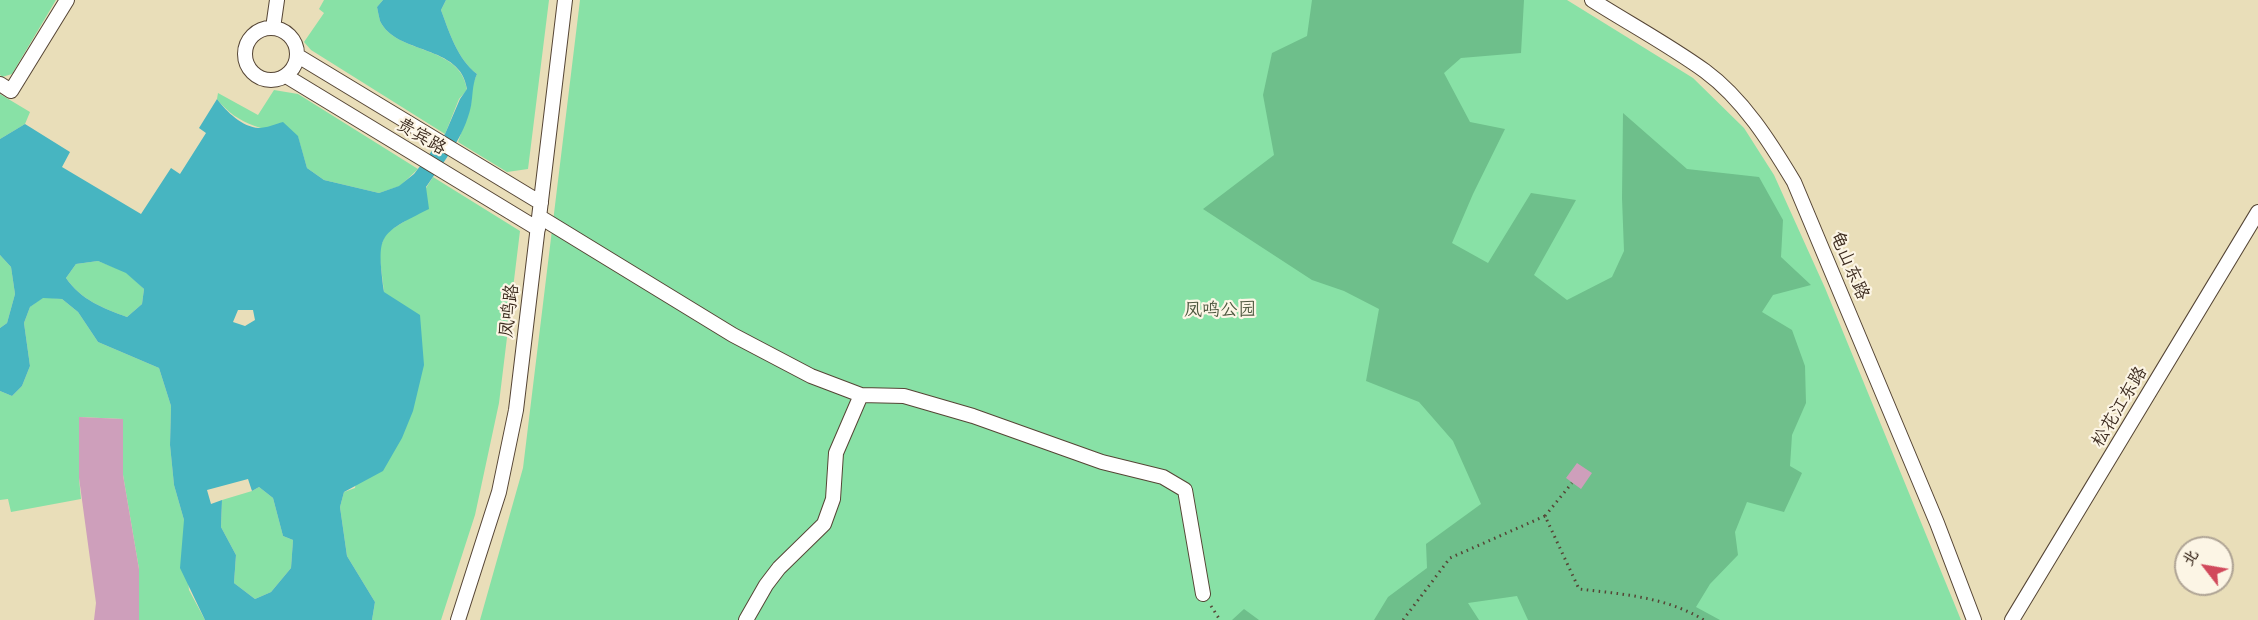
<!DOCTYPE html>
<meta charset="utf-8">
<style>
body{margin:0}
#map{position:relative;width:2258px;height:620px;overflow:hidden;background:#e9deb9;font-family:Pangolin,"LXGW WenKai TC",sans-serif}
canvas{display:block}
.north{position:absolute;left:2174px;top:536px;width:60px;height:60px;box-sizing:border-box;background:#fcf5e5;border:2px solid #afa495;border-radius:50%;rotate:301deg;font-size:16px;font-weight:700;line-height:24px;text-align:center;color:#3b2a1e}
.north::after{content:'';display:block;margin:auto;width:21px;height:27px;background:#d1495b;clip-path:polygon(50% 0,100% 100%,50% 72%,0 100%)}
</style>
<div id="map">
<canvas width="2258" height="620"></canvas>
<div class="north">北</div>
</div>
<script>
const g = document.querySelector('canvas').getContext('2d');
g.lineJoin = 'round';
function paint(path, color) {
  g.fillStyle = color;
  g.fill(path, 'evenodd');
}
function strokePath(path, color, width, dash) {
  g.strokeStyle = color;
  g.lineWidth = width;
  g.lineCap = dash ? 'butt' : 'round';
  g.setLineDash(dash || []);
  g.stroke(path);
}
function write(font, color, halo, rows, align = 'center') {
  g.font = font + ' Pangolin,"LXGW WenKai TC",sans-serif';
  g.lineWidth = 4.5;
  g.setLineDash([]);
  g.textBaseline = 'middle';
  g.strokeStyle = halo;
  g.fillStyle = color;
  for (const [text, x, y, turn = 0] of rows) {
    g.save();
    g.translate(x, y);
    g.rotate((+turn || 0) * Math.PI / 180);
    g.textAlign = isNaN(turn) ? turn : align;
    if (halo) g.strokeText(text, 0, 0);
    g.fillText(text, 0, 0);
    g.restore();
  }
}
const green = new Path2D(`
 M0,0H56L12,74L2,77L0,75Z
 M324,0H383L377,7C378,12 379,17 380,21C396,55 461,44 467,90L459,99L445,134L311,50L304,42L324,13L319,9Z
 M446,0H549L528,169L507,172L458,142L471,105L472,86L477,74C457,58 450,34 441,10Z
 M580,0H1567L1693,78L1744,128L1774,175L1825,288L1961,620H480L523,468Z
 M274,90L298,94L418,169L400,186L379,193L324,180L307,168L298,137C265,129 239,127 217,99L218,93L258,115Z
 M0,94L30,112L25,124L0,139Z
 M433,177L520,231L499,403L475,515L441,620H372L375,602L347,556L340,507L344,492L355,488L384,292L379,251L386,233L405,221Z
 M0,255L11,267L15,294L7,323L0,328Z
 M98,261L126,272L144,289L142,304L127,317C103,308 81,300 66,278L76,264Z
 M43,297L62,299L78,312L98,342L159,368L171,406L170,445L174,485L184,520V544L189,590L205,620H139V569L123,475V419L79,417V478L81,499L11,512L8,499L0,500V391L12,396L22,386L30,366L24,323L30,307Z
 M259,487L273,498L283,536L293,540L291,568L271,592L255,599L234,583L236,555L221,527L222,500L252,491Z`);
const forest = new Path2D(`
 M1312,0H1524L1521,53L1461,58L1444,73L1470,122L1505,129L1473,194L1452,243L1488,263L1531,193L1576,200L1534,275L1567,300L1612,277L1624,251L1622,198L1623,113L1687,169L1759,177L1783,220L1781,257L1811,285L1773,295L1762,312L1792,330L1805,366L1806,403L1792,435L1790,466L1802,473L1784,512L1747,502L1735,532L1738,555L1710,584L1696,607L1720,620H1528L1517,596L1468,603L1479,620H1374L1388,597L1427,568L1426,544L1481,504L1453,441L1419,402L1366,381L1379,309L1344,291L1312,280L1203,209L1274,155L1263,95L1272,53L1307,36Z
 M1244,609L1259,620H1232Z`);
const water = new Path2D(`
 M383,0H446L441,10C450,34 457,58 477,74C472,85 473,95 471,106C464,138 444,161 426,187L429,209C377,235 377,234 384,292L420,315L424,365L413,411L402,438L383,471L344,492L340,507L347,556L375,602L372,620H205L180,568L184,520L174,485L170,445L171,406L159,368L98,342L78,312L62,299L43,298L30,307L24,323L30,366L22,386L12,396L0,391V328L7,323L15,294L11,267L0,255V139L25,124L70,152L62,167L141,214L171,168L180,174L206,133L199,128L217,99C227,112 242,127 259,128C266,128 276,124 283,122L298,136L307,168L324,180L379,193L399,186L414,174L445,134L460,99L467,89C461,44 396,55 380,21C379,17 378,12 377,7ZM98,261L126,273L144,289L142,304L127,317C103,308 81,300 66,278L76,264ZM238,310H253L255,320L245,326L233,322ZM248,479L252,491L259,487L273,498L283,536L293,540L291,568L271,592L255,599L234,583L236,555L221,527L222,500L211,504L207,490Z`);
const building = new Path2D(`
 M79,417L123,419V475L139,569V620H94L96,603L79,478Z
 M1577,463L1592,473L1581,489L1566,478Z`);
const path = new Path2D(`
 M1545,516L1572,483
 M1211,606L1220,620
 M1403,620L1450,558L1545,516L1579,589C1622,594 1666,597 1704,620`);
const minor = new Path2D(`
 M1592,0C1630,24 1669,45 1705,71C1743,99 1770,142 1794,182L1937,523L1974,620
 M245 54a26 26 0 1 1 52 0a26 26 0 1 1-52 0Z
 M273,28L277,0
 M298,56L541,203
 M286,76L538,229
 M0,84L11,91L67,0
 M540,217L733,335L811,376L861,395L904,396L973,416L1102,462L1163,477L1185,490L1203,594
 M458,620L499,492L516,410L565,0
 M746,620L766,585L779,568L824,524L833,499L836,453L861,395
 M2012,620L2258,212`);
const streetNames = [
 ["贵宾路",421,137,31],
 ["龟山东路",1849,266,67],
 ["凤鸣路",510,311,-83],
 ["松花江东路",2120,407,-59]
];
const parkNames = [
 ["凤鸣公园",1220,310]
];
paint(green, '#88e1a6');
paint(forest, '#6ebf8b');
paint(water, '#47b5c1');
paint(building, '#ce9fbb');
strokePath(minor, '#554535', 16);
strokePath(path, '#554535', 3, [1.5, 4.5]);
strokePath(minor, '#fff', 14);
write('18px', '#3b2a1e', '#fcf5e5', streetNames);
write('18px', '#4e5840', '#fcf5e5', parkNames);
</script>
